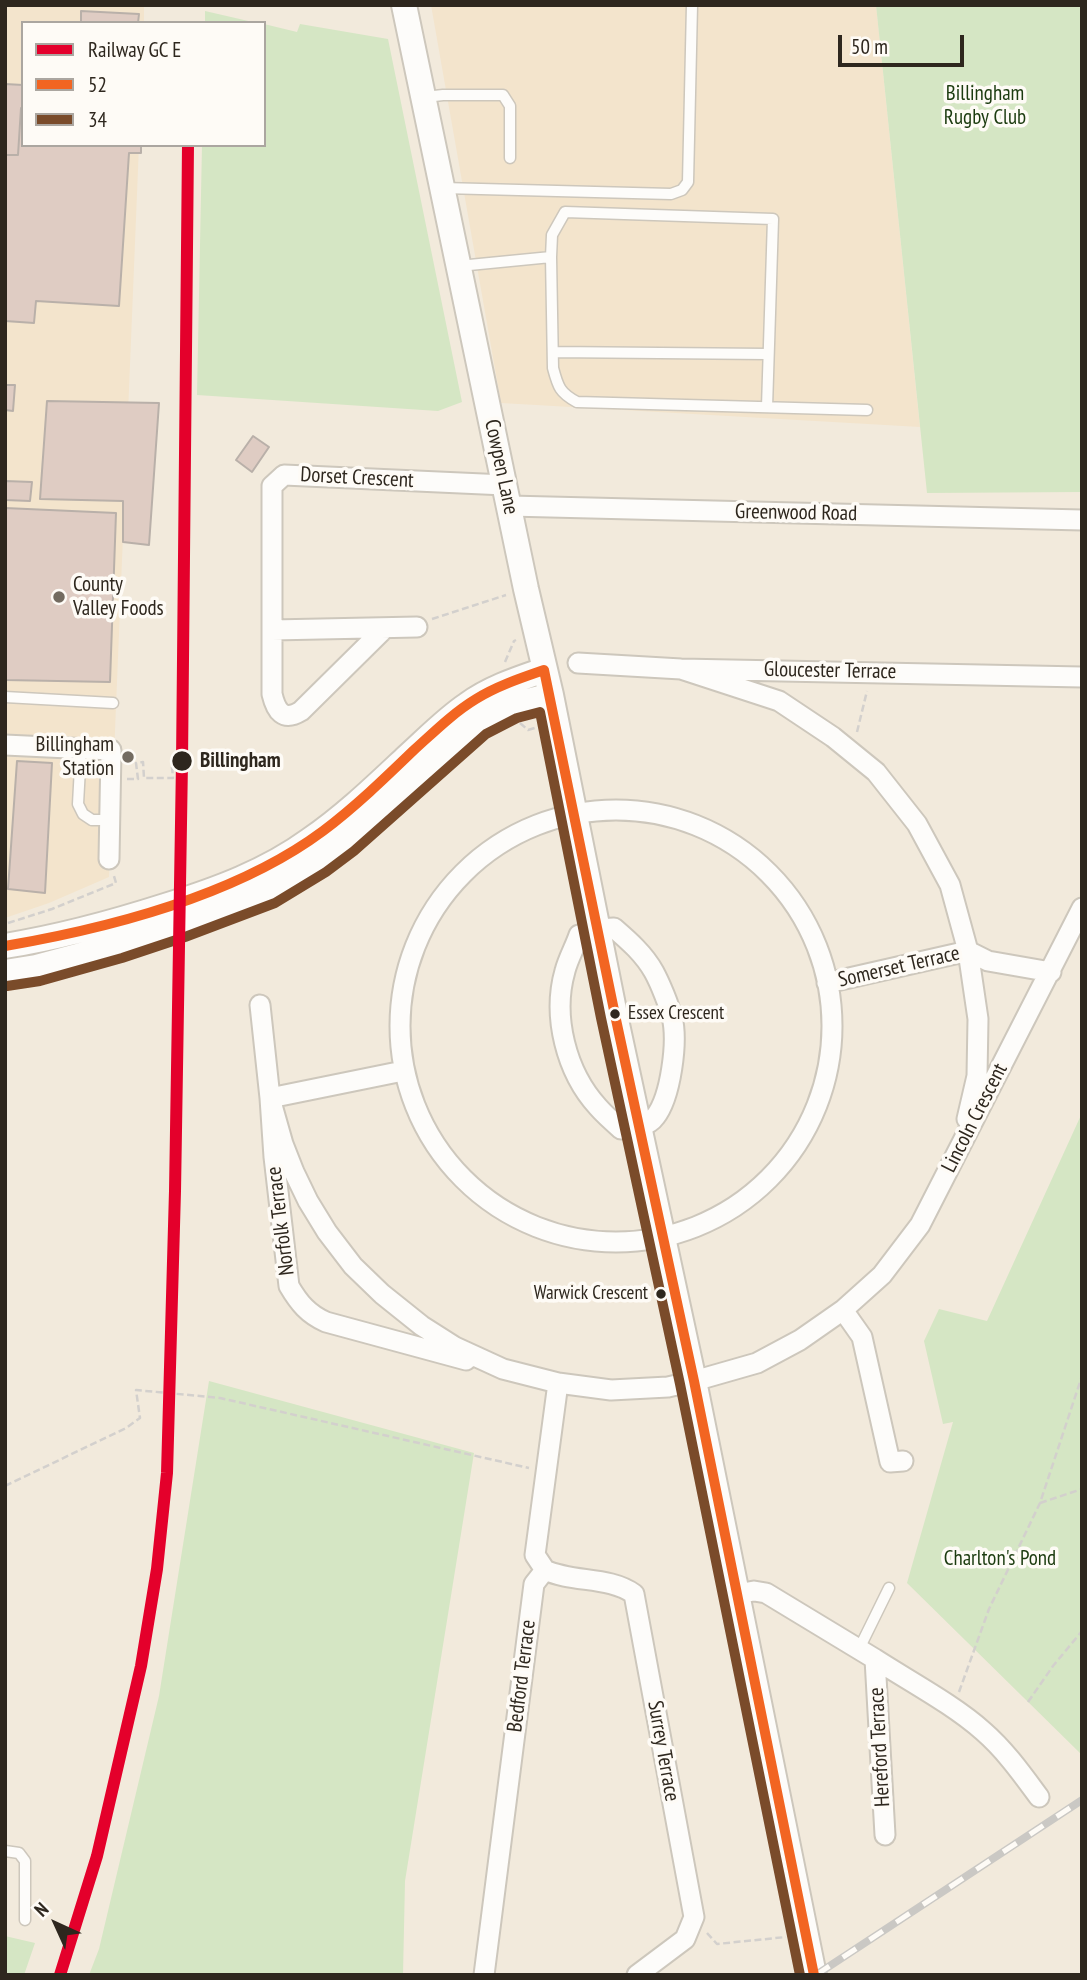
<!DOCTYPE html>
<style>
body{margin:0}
#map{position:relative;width:1087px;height:1980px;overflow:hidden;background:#f2eadc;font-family:"PT Sans Narrow",sans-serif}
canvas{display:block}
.frame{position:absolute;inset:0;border:7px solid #2e271e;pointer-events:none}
.legend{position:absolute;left:21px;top:21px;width:245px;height:126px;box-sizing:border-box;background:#fefbf6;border:2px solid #aba6a0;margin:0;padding:9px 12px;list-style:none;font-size:21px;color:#2e271e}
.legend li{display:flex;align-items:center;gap:14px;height:35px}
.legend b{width:35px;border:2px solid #aba6a0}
.north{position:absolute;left:21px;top:1889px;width:70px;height:70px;-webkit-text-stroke:5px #fefbf6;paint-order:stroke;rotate:315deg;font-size:19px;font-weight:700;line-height:28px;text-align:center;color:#2e271e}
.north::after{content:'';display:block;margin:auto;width:24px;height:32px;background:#2e271e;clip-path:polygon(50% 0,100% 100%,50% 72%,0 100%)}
.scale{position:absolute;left:838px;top:35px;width:126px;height:32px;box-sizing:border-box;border:4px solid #2e271e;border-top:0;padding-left:9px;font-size:21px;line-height:24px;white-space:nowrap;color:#2e271e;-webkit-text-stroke:5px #fefbf6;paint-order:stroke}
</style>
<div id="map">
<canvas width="1087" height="1980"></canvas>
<div class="frame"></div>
<ul class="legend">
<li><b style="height:9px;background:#e4002b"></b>Railway GC E</li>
<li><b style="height:9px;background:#f26522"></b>52</li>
<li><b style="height:9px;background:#7a4b2a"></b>34</li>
</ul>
<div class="north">N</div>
<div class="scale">50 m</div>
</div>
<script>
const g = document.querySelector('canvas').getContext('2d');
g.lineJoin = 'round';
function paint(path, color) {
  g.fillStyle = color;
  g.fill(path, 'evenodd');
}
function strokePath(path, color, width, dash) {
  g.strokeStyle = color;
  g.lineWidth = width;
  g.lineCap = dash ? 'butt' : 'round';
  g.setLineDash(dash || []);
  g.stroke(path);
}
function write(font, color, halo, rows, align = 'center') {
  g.font = font + ' "PT Sans Narrow",sans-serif';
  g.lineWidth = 7;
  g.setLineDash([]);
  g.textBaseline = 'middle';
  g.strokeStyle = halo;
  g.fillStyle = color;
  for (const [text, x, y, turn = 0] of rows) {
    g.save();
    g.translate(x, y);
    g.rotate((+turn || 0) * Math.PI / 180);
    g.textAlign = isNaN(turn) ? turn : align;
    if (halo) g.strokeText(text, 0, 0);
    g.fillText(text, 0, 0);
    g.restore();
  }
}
const built = new Path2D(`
 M5,5H144V23H23V145H139L109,877L49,903L5,918Z
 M431,5H876L920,427L501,403Z`);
const green = new Path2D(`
 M876,5H1082V492L927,493Z
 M205,11L257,23H205Z
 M264,24L297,32L300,24L388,39L462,402L438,411L197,395L202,145H264Z
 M1082,1113V1755L907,1583L953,1422L943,1424L924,1341L939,1309L987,1321Z
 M209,1381L474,1453L405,1881L403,1975H89L99,1949L159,1696Z
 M5,1936L35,1943L24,1975H5Z`);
const building = new Path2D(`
 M81,11L139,14L138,23H81Z
 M5,84L23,85V108H21L18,155H5Z
 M21,108H23V145H141V153H129L119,306L36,301L34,323L5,321V155H18Z
 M5,385H15L13,411L5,410Z
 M47,401L159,403L149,545L123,542V501L40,499Z
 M253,436L269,447L252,472L236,460Z
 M5,481L32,482L30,501L5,500Z
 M5,508L116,513L110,682L5,680Z
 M17,761L52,763L45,893L8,889Z`);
const path = new Path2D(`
 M432,619L506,595
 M505,662L514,641L516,640
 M520,723L528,730L538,727
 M857,732L867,691
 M127,779H138L136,763L143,762L144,778H173L172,767
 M8,923L52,909L116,883L114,876
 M5,1486L126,1428L140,1418L136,1390L220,1398L529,1468
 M1040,1503L1082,1489
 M959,1692L989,1609L1040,1503L1082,1376
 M1028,1702L1053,1666L1082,1631
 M707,1933L717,1944L786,1937`);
const service = new Path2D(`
 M425,97L443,95H503L510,106V158
 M443,188L671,194L682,190L688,182L692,5
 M459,266L551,257
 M553,352L767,354
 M767,407L773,219L565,212L552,235L551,257L553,368C558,387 560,393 577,402L867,410
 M5,697L113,703
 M81,749L78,804L83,814L92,820H110
 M859,1649L889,1588
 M5,1851L19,1853L25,1861V1920`);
const minor = new Path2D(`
 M509,506L1082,520
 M385,628L301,711C283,722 276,711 272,694V486L284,475L505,485
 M272,630L417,627
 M578,663L681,669L1082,677
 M681,669L779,701L833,737L876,772L917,824L950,885L968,951L978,1019L977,1076L967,1119
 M5,745L111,750L109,859
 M400 1026a216 216 0 1 1 432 0a216 216 0 1 1-432 0Z
 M614,928C629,941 644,954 654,972C660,983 669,1005 672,1017C678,1041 671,1097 655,1117C648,1127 633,1128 621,1129C613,1122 605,1115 598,1107C566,1072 552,1016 565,971C568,959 575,947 579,935L598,929Z
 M827,983L968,951L988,961L1051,972
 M260,1005L270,1098L283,1144L294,1172L308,1201L327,1232L353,1266L382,1294L422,1326L455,1347L503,1369L558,1383L611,1390L668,1387L694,1381L757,1363L800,1340L843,1310L882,1275L920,1225L1082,908
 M403,1071L270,1098L274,1157L289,1286C299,1303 308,1314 326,1322L466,1360
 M843,1310L862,1337L890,1462L903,1461
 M545,1570C573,1583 609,1576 634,1594L694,1917L685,1939L637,1975
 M545,1570L535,1555L558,1383
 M737,1594L754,1591L766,1593L875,1659L885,1835
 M875,1659C909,1681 954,1705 983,1731C1005,1750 1022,1774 1039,1797
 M484,1975L534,1584L545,1570`);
const tertiary = new Path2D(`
 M404,5L526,589L551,695L615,1015L694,1381L814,1975
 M5,946C60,937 112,923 165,906C216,890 266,872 310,840C345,816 376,786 407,757C427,739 445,720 467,705C490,688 518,679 544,670
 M5,972L36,967L118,945L180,924L269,890L319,860L346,840L478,722L512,705L551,695`);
const rail = new Path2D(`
 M816,1975L1082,1800`);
const bus1 = new Path2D(`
 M5,946C110,928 237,895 323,831C355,807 385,778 414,750C434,732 453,713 476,699C497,686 521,678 544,670L615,1015L694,1381L814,1975`);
const bus2 = new Path2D(`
 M7,986L40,981L122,958L185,937L275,903L326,872L354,851L486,734L517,718L540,712L601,1018L680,1384L800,1975`);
const rail1 = new Path2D(`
 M60,1975L97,1856L141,1666L157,1569L167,1473L175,1191L182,762L188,145`);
const markers = [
 [59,597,7,"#736b60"],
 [128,757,7,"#736b60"],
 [182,761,11,"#2e271e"],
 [615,1014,6,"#2e271e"],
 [661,1294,6,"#2e271e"]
];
const busNames = [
 ["Essex Crescent",628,1014],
 ["Warwick Crescent",648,1294,"right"]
];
const parkNames = [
 ["Billingham",985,94],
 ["Rugby Club",985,118],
 ["Charlton's Pond",1000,1559]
];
const streetNames = [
 ["Cowpen Lane",501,467,78],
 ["Dorset Crescent",357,478,3],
 ["Greenwood Road",796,513,1],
 ["Gloucester Terrace",830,671,1],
 ["Somerset Terrace",899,967,-13],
 ["Lincoln Crescent",975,1118,-63],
 ["Norfolk Terrace",281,1221,-97],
 ["Bedford Terrace",522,1676,-83],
 ["Hereford Terrace",880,1747,-93],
 ["Surrey Terrace",663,1751,80]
];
const poiNames = [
 ["County",73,585],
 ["Valley Foods",73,609],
 ["Billingham",114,745,"right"],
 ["Station",114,769,"right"]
];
const stopNames = [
 ["Billingham",200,761]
];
paint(built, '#f3e4cc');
paint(green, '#d5e6c4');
paint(building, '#dfccc3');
strokePath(building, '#b9b0a9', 2);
strokePath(service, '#cdc7bc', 13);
strokePath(minor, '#cdc7bc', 23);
strokePath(tertiary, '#cdc7bc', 28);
strokePath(path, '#d3d0cd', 2.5, [7, 3.5]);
strokePath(service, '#fdfcfa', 10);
strokePath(minor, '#fdfcfa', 19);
strokePath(tertiary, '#fdfcfa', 24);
strokePath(rail, '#cac8c4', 8);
strokePath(rail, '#fefbf6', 5, [16]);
strokePath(bus1, '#f26522', 10);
strokePath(bus2, '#7a4b2a', 10);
strokePath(rail1, '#e4002b', 12);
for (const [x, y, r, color] of markers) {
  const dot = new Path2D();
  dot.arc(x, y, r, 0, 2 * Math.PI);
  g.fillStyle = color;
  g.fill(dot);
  strokePath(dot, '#fefbf6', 2.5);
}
write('19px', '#2e271e', '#fefbf6', busNames, 'left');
write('21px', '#1b3b0f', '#fefbf6', parkNames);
write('21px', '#2e271e', '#fefbf6', streetNames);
write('21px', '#2e271e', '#fefbf6', poiNames, 'left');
write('bold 21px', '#2e271e', '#fefbf6', stopNames, 'left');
</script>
